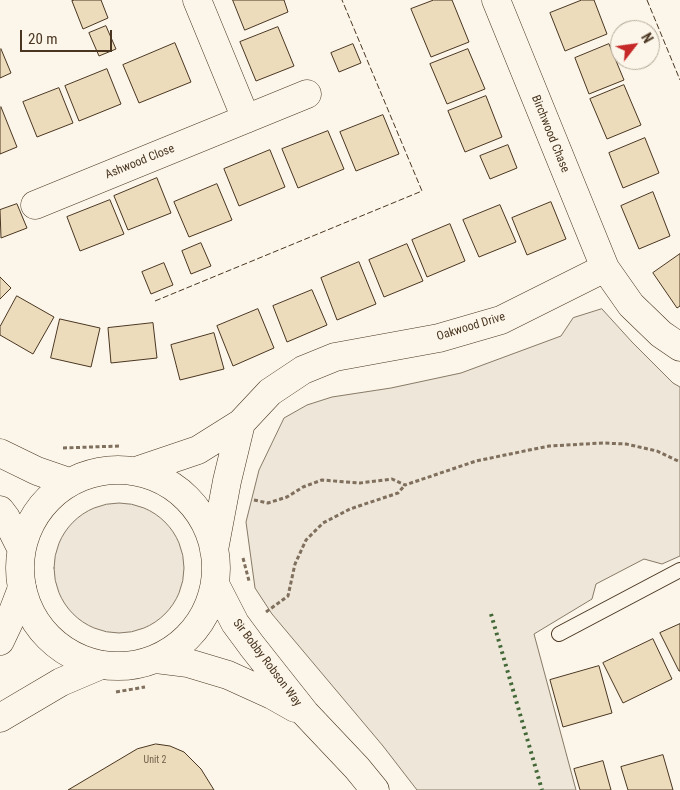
<!DOCTYPE html>
<style>
body{margin:0}
#map{position:relative;width:680px;height:790px;overflow:hidden;background:#fbf6e9;font-family:"Roboto Condensed",sans-serif}
canvas{display:block}
.north{position:absolute;left:610px;top:20px;width:50px;height:50px;box-sizing:border-box;background:#fbf6e9;border:1px solid #b4a999;border-radius:50%;rotate:60deg;font-size:14px;font-weight:700;line-height:20px;text-align:center;color:#4a3520}
.north::after{content:'';display:block;margin:auto;width:18px;height:22px;background:#c62828;clip-path:polygon(50% 0,100% 100%,50% 72%,0 100%)}
.scale{position:absolute;left:20px;top:30px;width:92px;height:22px;box-sizing:border-box;border:2px solid #4a3520;border-top:0;padding-left:6px;font-size:15px;line-height:18px;white-space:nowrap;color:#4a3520;-webkit-text-stroke:4px #fbf6e9;paint-order:stroke}
</style>
<div id="map">
<canvas width="680" height="790"></canvas>
<div class="north">N</div>
<div class="scale">20 m</div>
</div>
<script>
const g = document.querySelector('canvas').getContext('2d');
g.lineJoin = 'round';
function paint(path, color) {
  g.fillStyle = color;
  g.fill(path, 'evenodd');
}
function strokePath(path, color, width, dash) {
  g.strokeStyle = color;
  g.lineWidth = width;
  g.lineCap = dash ? 'butt' : 'round';
  g.setLineDash(dash || []);
  g.stroke(path);
}
function write(font, color, halo, rows, align = 'center') {
  g.font = font + ' "Roboto Condensed",sans-serif';
  g.lineWidth = 4;
  g.setLineDash([]);
  g.textBaseline = 'middle';
  g.strokeStyle = halo;
  g.fillStyle = color;
  for (const [text, x, y, turn = 0] of rows) {
    g.save();
    g.translate(x, y);
    g.rotate((+turn || 0) * Math.PI / 180);
    g.textAlign = isNaN(turn) ? turn : align;
    if (halo) g.strokeText(text, 0, 0);
    g.fillText(text, 0, 0);
    g.restore();
  }
}
const green = new Path2D(`
 M602,309L632,342L673,383L680,387V556L662,564L644,559L596,584L592,599L534,634L576,790H417L383,746L272,614L255,588L246,522L259,470L284,418L307,405L332,397L391,388L461,373L561,336L573,318Z
 M54 568a65 65 0 1 1 130 0a65 65 0 1 1-130 0Z`);
const building = new Path2D(`
 M75,0H101L108,18L83,29L72,1Z
 M233,0H284L288,12L245,30Z
 M434,0H452L469,42L431,57L411,9Z
 M582,0H594L607,34L565,51L550,13Z
 M106,26L116,49L99,56L89,33Z
 M278,27L294,66L256,81L240,42Z
 M175,43L191,82L139,103L123,65Z
 M353,44L361,63L339,72L331,53Z
 M609,44L624,80L589,94L575,58Z
 M1,49L11,73L0,78V50Z
 M468,49L485,89L447,104L430,64Z
 M107,69L121,104L79,121L65,86Z
 M624,85L641,125L607,139L590,99Z
 M59,88L73,123L37,137L23,102Z
 M486,96L502,137L465,152L448,111Z
 M1,107L17,147L0,154V108Z
 M383,115L399,154L356,171L340,132Z
 M328,131L344,169L298,188L282,149Z
 M645,138L659,173L623,188L609,153Z
 M508,145L517,168L490,179L480,156Z
 M270,150L285,187L239,206L224,169Z
 M157,178L171,213L128,230L114,196Z
 M217,184L232,220L189,237L174,202Z
 M653,192L670,236L639,249L621,206Z
 M110,200L124,234L80,251L67,217Z
 M551,202L566,239L527,255L512,218Z
 M17,204L27,228L1,238L0,210Z
 M500,205L516,242L479,257L463,220Z
 M450,224L465,261L427,277L412,240Z
 M201,243L211,266L191,274L182,251Z
 M407,244L423,281L384,297L369,260Z
 M680,254V306L677,308L653,273Z
 M359,262L376,304L337,320L321,278Z
 M164,263L173,285L151,294L142,272Z
 M0,277L11,288L0,299Z
 M312,290L327,325L287,342L273,306Z
 M17,296L54,317L33,354L0,335V327Z
 M258,309L274,348L233,366L217,326Z
 M60,319L100,328L91,367L51,358Z
 M153,323L157,358L111,363L108,328Z
 M214,333L224,369L180,380L171,345Z
 M680,624V671H679L660,633Z
 M653,639L672,679L623,703L603,663Z
 M599,666L612,713L563,727L550,680Z
 M156,744L170,746L184,752L201,769L214,790H68L137,749Z
 M663,755L673,790H628L621,767Z
 M603,761L611,790H580L574,769Z`);
const path = new Path2D(`
 M63,448L119,446
 M254,500L268,503L287,497L303,487L322,480L360,483L392,479L405,485L476,461L549,446L603,443L626,444L657,451L680,462
 M243,558L249,581
 M266,612L288,596L295,564L306,540L323,523L350,509L398,493L405,485
 M116,692L145,687`);
const service = new Path2D(`
 M559,634L680,570`);
const minor = new Path2D(`
 M197,0L246,119
 M496,0L605,268L631,305L661,334L680,347
 M35,205L307,94
 M0,453L37,471L69,482
 M20 568a98 98 0 1 1 196 0a98 98 0 1 1-196 0Z
 M136,471L198,450L241,423L270,392L303,370L335,357L439,338L501,320L605,268
 M0,510L6,518L20,546
 M214,550L227,481L241,423
 M216,586L235,623L252,646L305,713L357,768L375,790
 M156,659L188,663L228,675L272,695L295,708`);
const tertiary = new Path2D(`
 M0,641L9,622L22,588
 M0,718L61,682L101,665`);
const hedge = new Path2D(`
 M491,614L542,790`);
const fence = new Path2D(`
 M647,0L680,80
 M155,301L422,191L342,0`);
const numberNames = [
 ["Unit 2",155,760]
];
const streetNames = [
 ["Birchwood Chase",550,134,68],
 ["Ashwood Close",140,162,-22],
 ["Oakwood Drive",471,327,-17],
 ["Sir Bobby Robson Way",267,663,53]
];
paint(green, '#ede6d9');
strokePath(green, '#887966', 1);
paint(building, '#ecdcbc');
strokePath(building, '#4a3520', 1);
strokePath(service, '#4a3520', 16);
strokePath(minor, '#4a3520', 29);
strokePath(tertiary, '#4a3520', 29);
strokePath(path, '#7f6f5c', 3, [4, 2.5]);
strokePath(service, '#fbf6e9', 14);
strokePath(minor, '#fbf6e9', 28);
strokePath(tertiary, '#fbf6e9', 28);
strokePath(hedge, '#436837', 4, [2.5, 4]);
strokePath(fence, '#4a3520', 1, [6, 2.5]);
write('10px', '#725f47', null, numberNames);
write('12px', '#4a3520', '#fbf6e9', streetNames);
</script>
